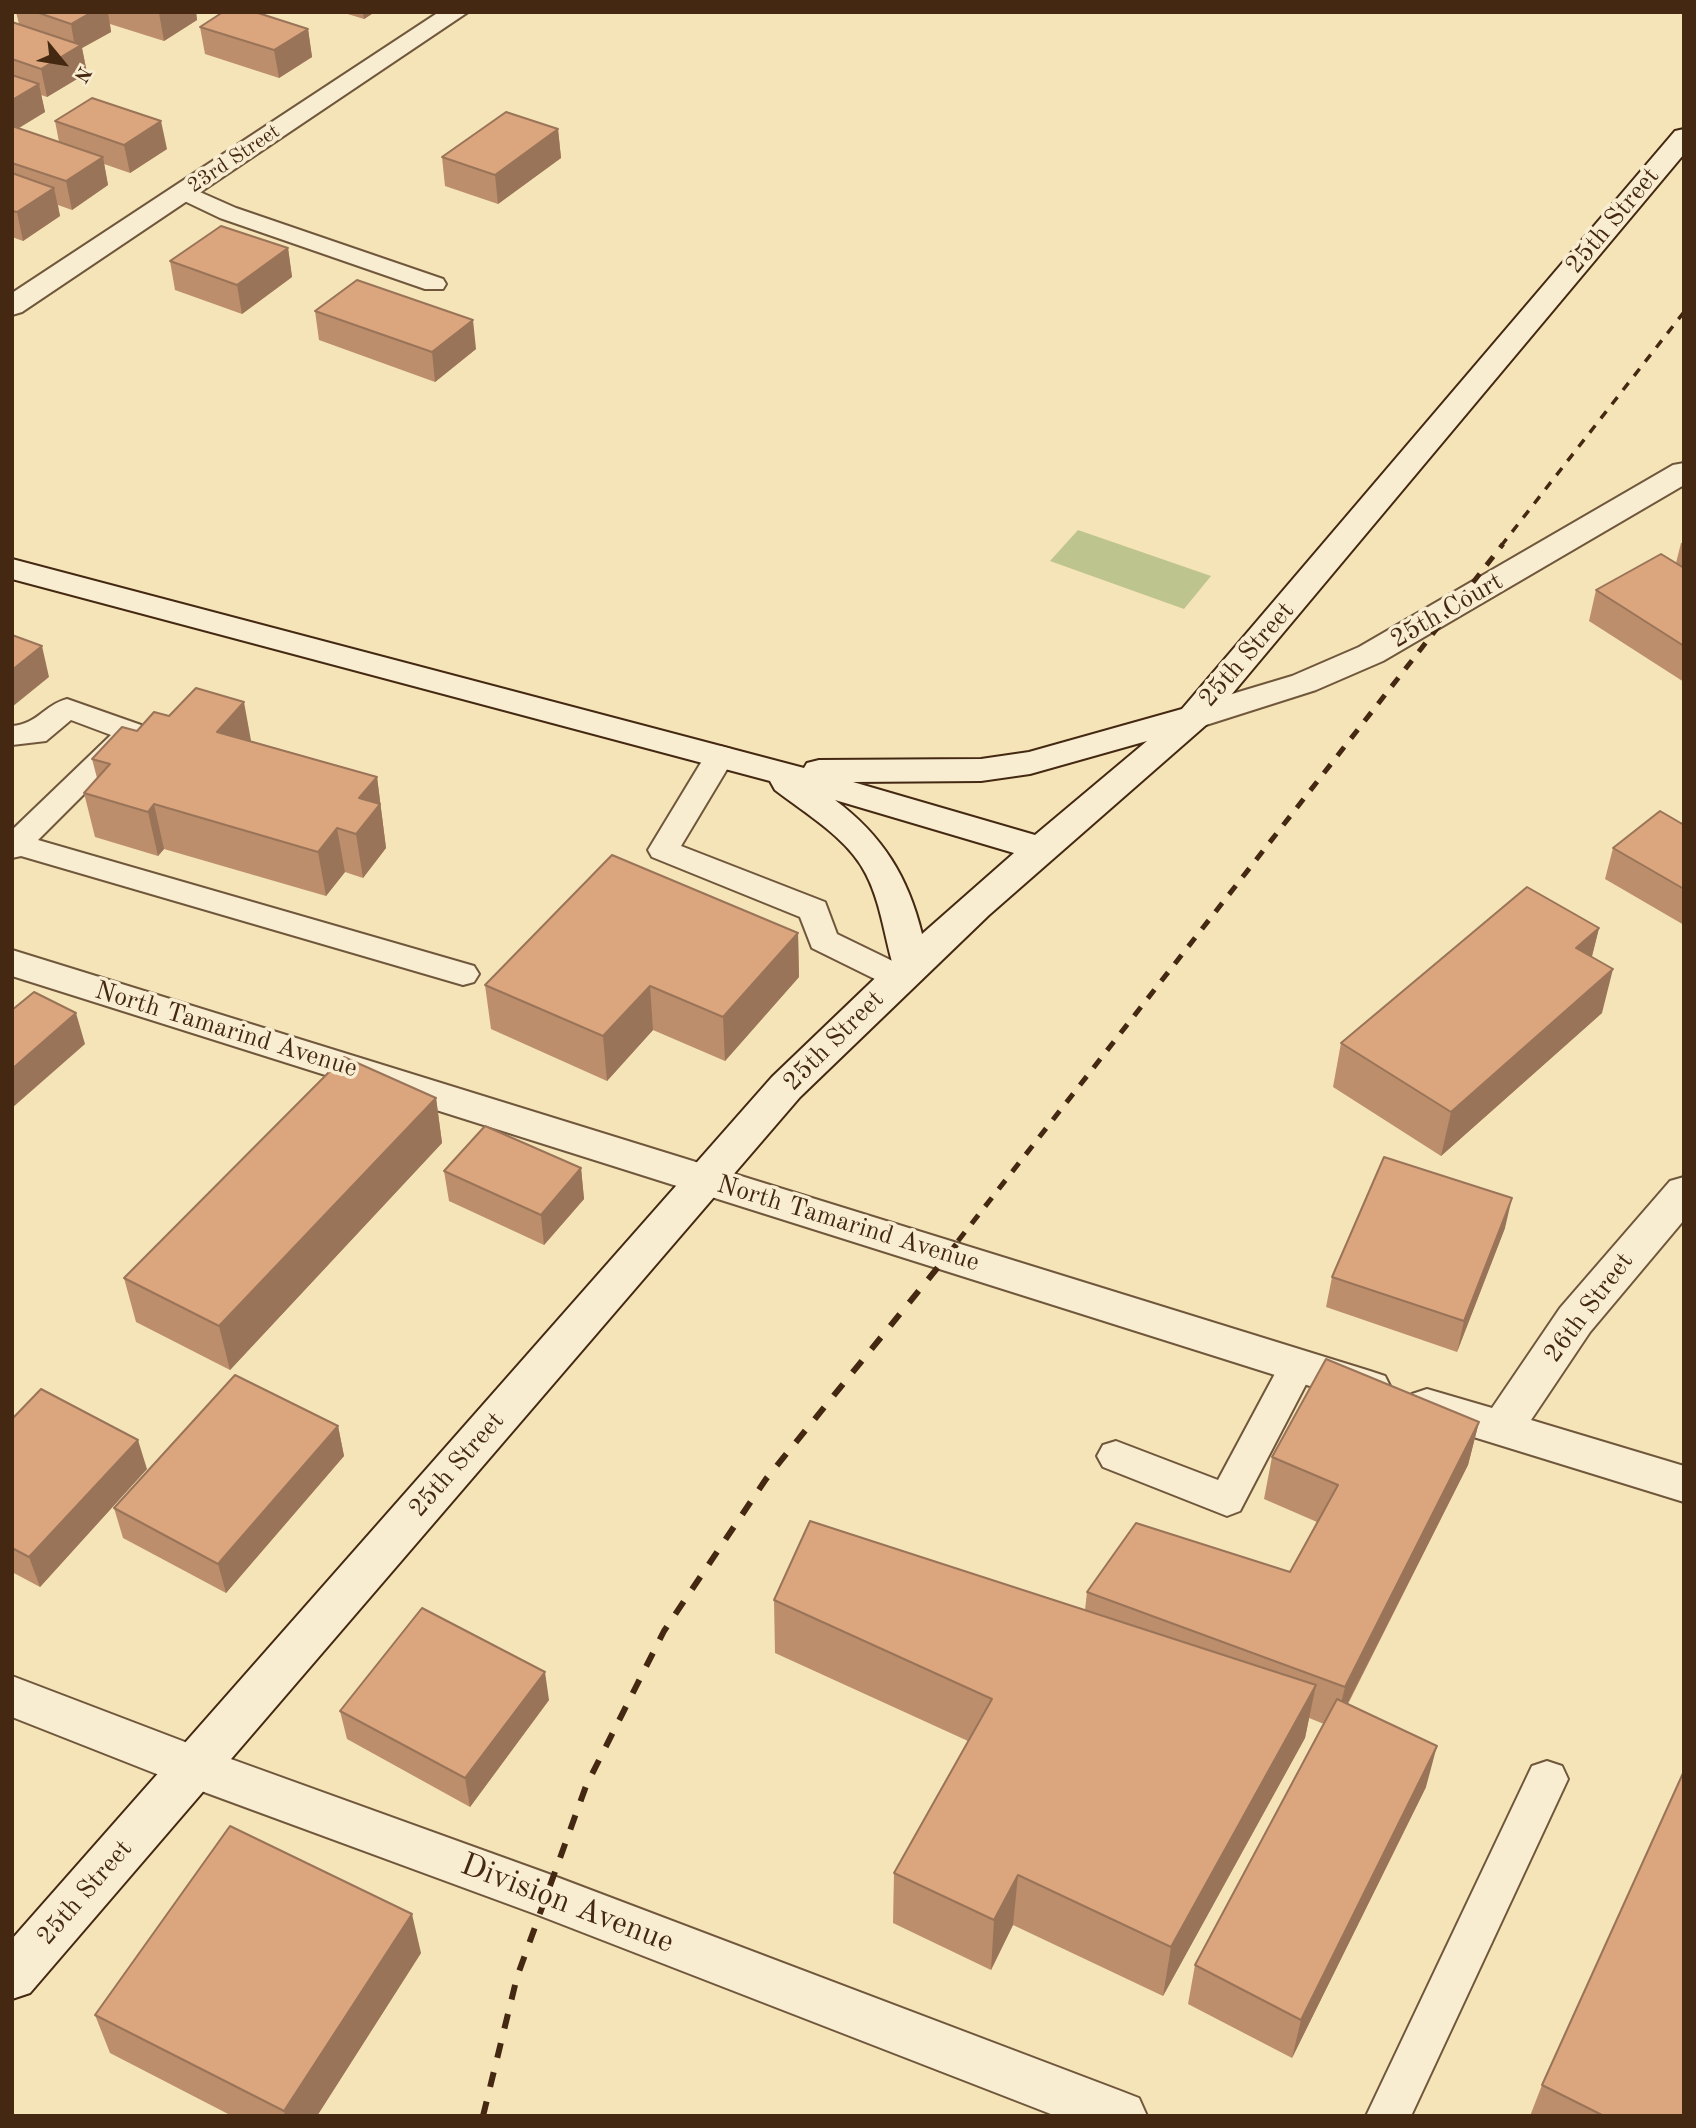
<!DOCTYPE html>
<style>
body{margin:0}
#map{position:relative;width:1696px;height:2128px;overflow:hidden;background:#f5e4b8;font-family:"Old Standard TT",serif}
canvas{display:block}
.frame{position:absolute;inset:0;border:14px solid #442812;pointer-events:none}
.north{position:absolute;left:28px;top:28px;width:70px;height:70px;-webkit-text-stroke:5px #f8edd1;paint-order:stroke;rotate:120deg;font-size:19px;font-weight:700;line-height:28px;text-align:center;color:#442812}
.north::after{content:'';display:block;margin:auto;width:24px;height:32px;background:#442812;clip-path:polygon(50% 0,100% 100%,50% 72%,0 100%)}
</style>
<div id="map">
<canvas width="1696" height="2128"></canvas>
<div class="frame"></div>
<div class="north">N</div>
</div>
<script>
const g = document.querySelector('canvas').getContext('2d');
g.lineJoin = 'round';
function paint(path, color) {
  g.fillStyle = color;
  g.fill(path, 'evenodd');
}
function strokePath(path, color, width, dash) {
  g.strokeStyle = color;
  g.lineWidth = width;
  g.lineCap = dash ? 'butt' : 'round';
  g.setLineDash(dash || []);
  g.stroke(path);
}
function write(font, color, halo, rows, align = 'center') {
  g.font = font + ' "Old Standard TT",serif';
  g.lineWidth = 7;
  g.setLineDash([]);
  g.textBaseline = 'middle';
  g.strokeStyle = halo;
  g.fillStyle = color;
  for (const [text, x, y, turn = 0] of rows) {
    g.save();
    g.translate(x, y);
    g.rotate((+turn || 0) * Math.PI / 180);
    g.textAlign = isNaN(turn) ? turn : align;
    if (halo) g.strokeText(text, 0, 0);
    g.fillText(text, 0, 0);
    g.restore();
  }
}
const green = new Path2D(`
 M1078,530L1211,576L1184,609L1050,561Z`);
const lane = new Path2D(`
 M184,185L236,208L443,279L446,284L443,289H425L220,218L176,197L172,192L176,187Z
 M67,699L141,725L146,732L38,840L474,966L479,974L474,982L463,985L21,856L12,858V830L111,735L71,720L46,741L12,745V726C38,724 44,705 67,699Z
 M720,746L731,749L735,756L681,846L825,902L837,934L909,969L914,977L909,985L898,988L887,985L812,948L800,917L652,857L648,850L705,756L709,749Z
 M1298,1351L1311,1355L1316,1365L1240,1511L1227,1516L1103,1467L1097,1456L1103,1445L1116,1441L1218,1480L1285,1355Z
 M1547,1761L1562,1766L1568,1779L1411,2116H1366L1532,1766Z`);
const street = new Path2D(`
 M439,12H468L22,312L12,315V293Z
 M1684,463V485L1383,661L1316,690L1206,725L1194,728L1182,725L1177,717L1182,709L1292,676L1359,647L1673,465Z
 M12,950L1370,1371L1385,1376L1391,1388L1385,1400L1370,1405L12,976Z
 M1684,1177V1220L1590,1332L1531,1420L1684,1466V1502L1412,1418L1406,1406L1412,1394L1427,1389L1492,1408L1560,1308L1670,1181Z
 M12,1676L206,1750L546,1873L1121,2091L1139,2098L1147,2116H1056L538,1915L177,1782L12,1717Z`);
const secondary = new Path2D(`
 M1684,129V154L1206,725L989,915L800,1097L30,1993L12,1999V1939L772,1077L892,962C884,933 880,901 866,874C848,838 806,814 775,790L770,781L12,579V559L804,768L807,763L819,760L981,759L1029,752L1182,709L1675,131ZM1147,741L1035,835L853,782L981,781L1030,774ZM835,800L1014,853L922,934C908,877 883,836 835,800Z`);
const railFar2 = new Path2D(`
 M1501,546L1684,312`);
const railFar1 = new Path2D(`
 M958,1241L1503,544`);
const rail = new Path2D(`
 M483,2116L517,1977L586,1786L664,1631L766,1479L960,1240`);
const wall = new Path2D(`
 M16,12H196L197,20L164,41L110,24L111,32L82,48L87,73L47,97L41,95L45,112L19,128L59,142L55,121L167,149L130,173L104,164L108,185L72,210L58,205L60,216L23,241L12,237V22L19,24Z
 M341,12H375L364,19Z
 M200,27L308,29L312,57L279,78L205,54Z
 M558,129L561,158L498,204L445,186L442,157Z
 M288,248L292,277L242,314L175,290L170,261Z
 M315,311L476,349L435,382L319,340Z
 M1684,542V682L1589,621L1596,590L1676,563L1681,543Z
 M137,731L252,741L377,777L386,848L363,878L345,872L326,896L164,849L158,856L95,837L84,793L97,778L92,759Z
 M1684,825V925L1605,879L1613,848Z
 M1599,928L1592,956L1602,1013L1441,1156L1333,1087L1341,1043Z
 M798,933L799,977L725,1061L653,1030L607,1081L491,1029L485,985Z
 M436,1098L442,1143L230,1370L136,1322L124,1278Z
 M581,1168L584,1199L544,1245L449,1201L444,1171Z
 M1505,1228L1457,1352L1326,1307L1332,1277Z
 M12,1410L14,1417L147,1469L40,1587L12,1572Z
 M1479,1422L1468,1465L1348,1704L1426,1787L1292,2058L1188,2004L1195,1965L1324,1724L1309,1718L1305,1738L1163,1996L1013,1925L991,1970L893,1923L894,1873L968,1741L775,1653L774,1600L1085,1610L1087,1592L1290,1572L1317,1522L1264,1499L1272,1457Z
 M338,1426L344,1456L226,1593L123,1538L114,1508Z
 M549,1700L470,1807L347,1739L340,1711Z
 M421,1953L317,2116H232L110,2053L95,2015Z
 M1542,2085L1684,2116H1530Z`);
const shadedWall = new Path2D(`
 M92,12H108L111,32L82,48L87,73L47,97L41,69L75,48L71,24Z
 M161,12H196L197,20L164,41L159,13Z
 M363,12H375L364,19Z
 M308,29L312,57L279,78L274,50Z
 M39,84L45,112L12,132V100Z
 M161,121L167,149L130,173L124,145Z
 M558,129L561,158L498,204L495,175Z
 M103,157L108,185L72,210L66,181Z
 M54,188L60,216L23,241L17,212Z
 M288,248L292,277L242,314L237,285Z
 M473,320L476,349L435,382L432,352Z
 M42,646L49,677L12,707V670Z
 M244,702L252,746L217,732Z
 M377,777L386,848L363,878L356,834L359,798Z
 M154,804L164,849L158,856L148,812Z
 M337,828L345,872L326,896L318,852Z
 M1599,928L1588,972L1576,948Z
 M798,933L799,977L725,1061L723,1017Z
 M1613,969L1602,1013L1441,1156L1451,1112Z
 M650,986L653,1030L607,1081L603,1036Z
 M76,1013L85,1044L12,1108V1069Z
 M436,1098L442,1143L230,1370L219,1326Z
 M581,1168L584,1199L544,1245L541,1215Z
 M1512,1198L1505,1228L1457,1352L1464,1321Z
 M1479,1422L1468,1465L1335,1728L1345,1687Z
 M338,1426L344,1456L226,1593L218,1564Z
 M138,1440L147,1469L40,1587L29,1557Z
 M545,1672L549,1700L470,1807L465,1778Z
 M1316,1685L1305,1738L1163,1996L1171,1947Z
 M1437,1746L1426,1787L1292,2058L1301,2020Z
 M1018,1875L1013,1925L991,1970L994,1920Z
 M412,1914L421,1953L317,2116H285L284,2111Z`);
const building = new Path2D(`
 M36,12H92L71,24Z
 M223,12H255L308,29L274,50L200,27Z
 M12,22L81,45L41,69L12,59Z
 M12,75L39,84L12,100Z
 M92,98L161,121L124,145L55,121Z
 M506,112L558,129L495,175L442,157Z
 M12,126L103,157L66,181L12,163Z
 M12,173L54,188L17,212L12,211Z
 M221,226L288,248L237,285L170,261Z
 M357,280L473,320L432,352L315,311Z
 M1661,554L1684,568V646L1596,590Z
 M12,635L42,646L12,670Z
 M196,688L244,702L217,732L377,777L359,798L380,804L356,834L337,828L318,852L154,804L148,812L84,793L110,764L92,759L122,727L137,731L154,712L169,716Z
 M1660,811L1684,825V889L1613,848Z
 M612,855L798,933L723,1017L650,986L603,1036L485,985Z
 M1527,887L1599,928L1576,948L1613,969L1451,1112L1341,1043Z
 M34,992L76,1013L12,1069V1010Z
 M344,1057L436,1098L219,1326L124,1278Z
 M485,1126L581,1168L541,1215L444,1171Z
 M1384,1157L1512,1198L1464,1321L1332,1277Z
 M1326,1359L1479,1422L1345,1687L1087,1592L1136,1523L1290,1572L1338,1485L1272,1457Z
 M235,1375L338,1426L218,1564L114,1508Z
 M41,1389L138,1440L29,1557L12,1548V1419Z
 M810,1521L1316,1685L1171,1947L1018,1875L994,1920L894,1873L992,1699L774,1600Z
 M422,1608L545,1672L465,1778L340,1711Z
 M1337,1699L1437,1746L1301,2020L1195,1965Z
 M1684,1771V2116H1604L1542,2085Z
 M230,1826L412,1914L284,2111L95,2015Z`);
const farStreetnames = [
 ["23rd Street",234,159,-34]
];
const streetNames = [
 ["25th Street",1613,221,-50],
 ["25th Court",1447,611,-30],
 ["25th Street",1247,655,-49],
 ["North Tamarind Avenue",226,1030,17],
 ["25th Street",834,1041,-45],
 ["North Tamarind Avenue",848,1224,17],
 ["26th Street",1589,1308,-53],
 ["25th Street",457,1465,-49],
 ["25th Street",85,1893,-49]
];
const nearStreetnames = [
 ["Division Avenue",567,1904,21]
];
paint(green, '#bec48d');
strokePath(lane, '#70573c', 4);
strokePath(street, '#70573c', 4);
strokePath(secondary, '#442812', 4);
paint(lane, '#f8edd1');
paint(street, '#f8edd1');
paint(secondary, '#f8edd1');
strokePath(railFar2, '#442812', 3.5, [9, 9]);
strokePath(railFar1, '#442812', 5, [11, 11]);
strokePath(rail, '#442812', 6, [15, 15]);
paint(wall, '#bc8e6c');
paint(shadedWall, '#997458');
paint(building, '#dba57e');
strokePath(building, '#997458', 2);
write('21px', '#442812', '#f8edd1', farStreetnames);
write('26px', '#442812', '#f8edd1', streetNames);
write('32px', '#442812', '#f8edd1', nearStreetnames);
</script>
